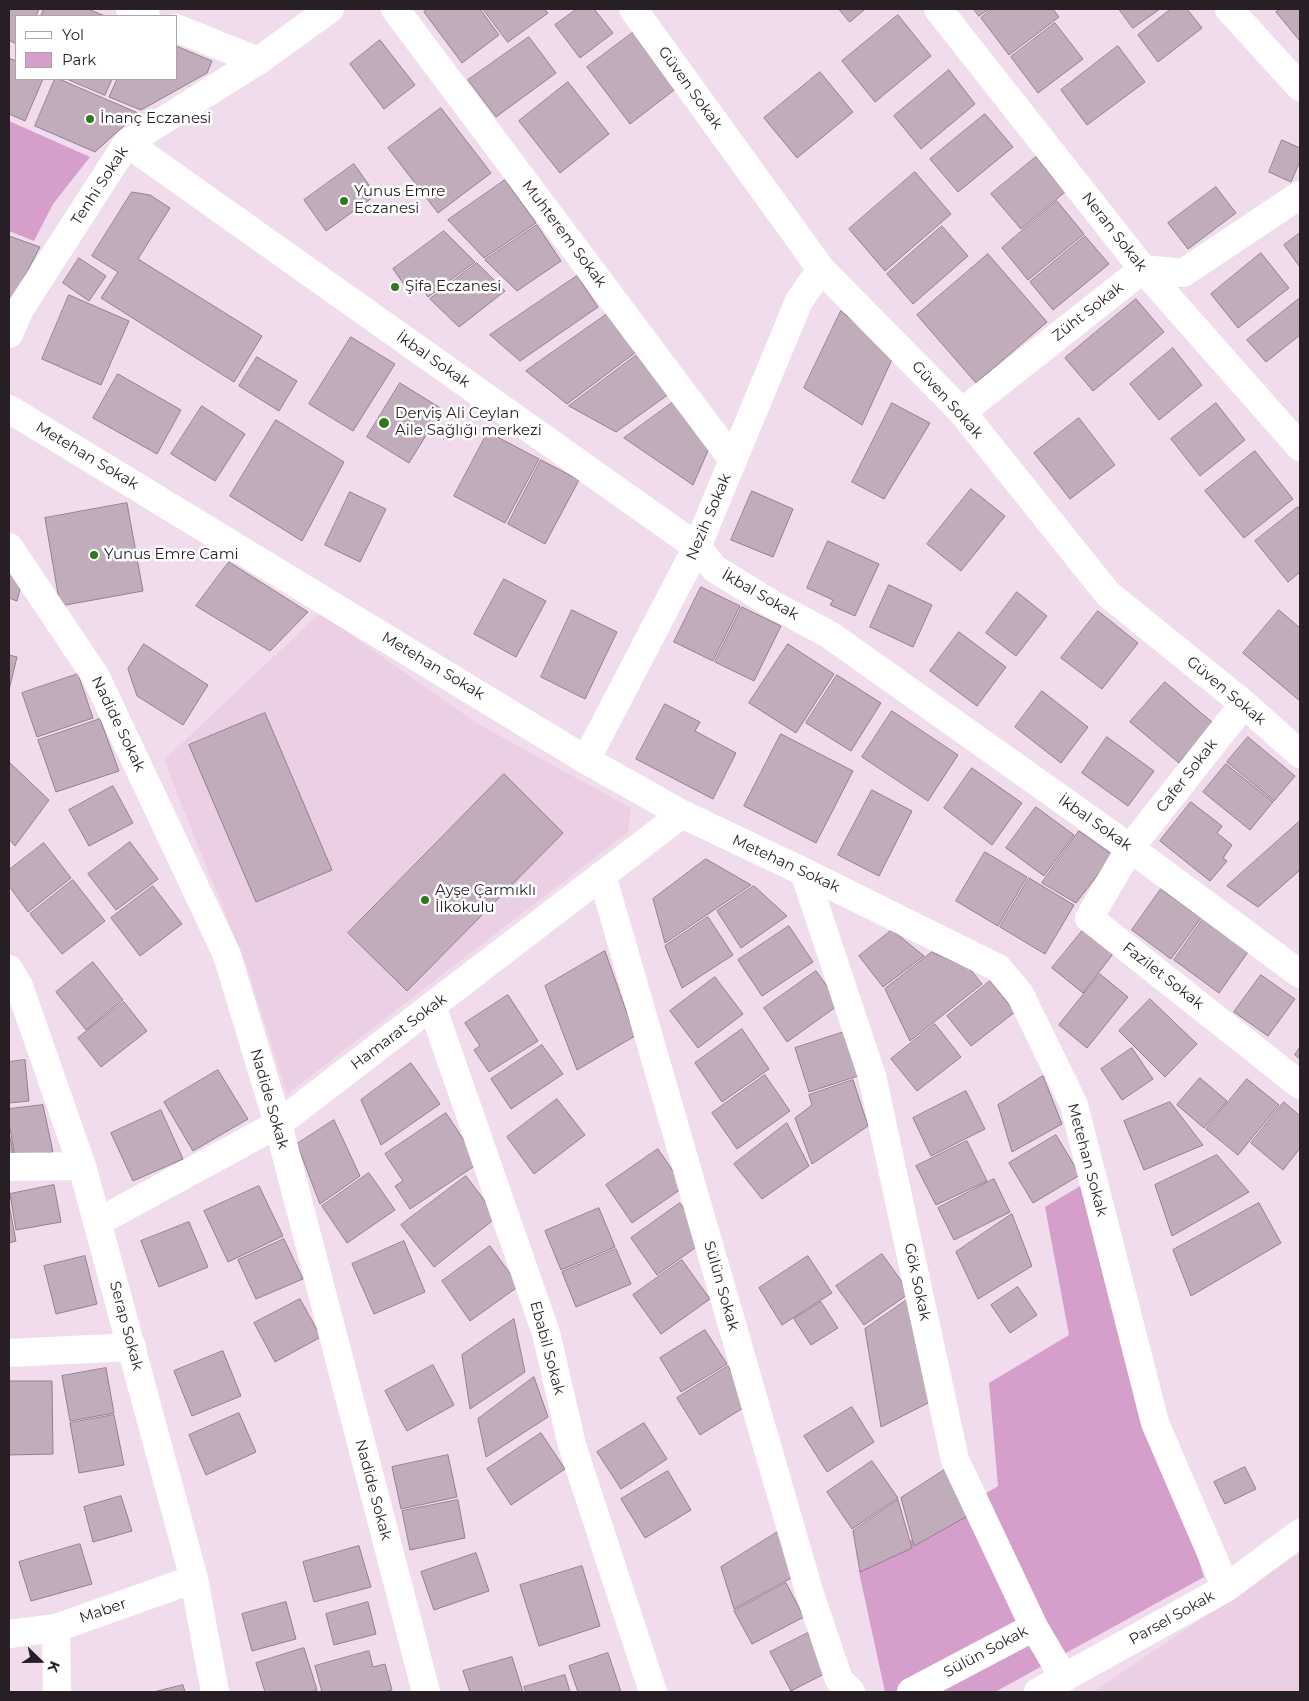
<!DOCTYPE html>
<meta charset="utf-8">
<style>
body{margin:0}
#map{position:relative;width:1309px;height:1701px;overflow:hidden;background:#f1dced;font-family:Montserrat,sans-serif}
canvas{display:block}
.frame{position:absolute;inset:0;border:10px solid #271f25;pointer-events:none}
.legend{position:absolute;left:15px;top:15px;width:162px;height:65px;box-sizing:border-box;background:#fff;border:1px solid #a9a5a8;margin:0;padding:6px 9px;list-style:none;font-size:15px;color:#271f25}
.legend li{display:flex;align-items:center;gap:10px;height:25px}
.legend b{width:25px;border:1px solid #a9a5a8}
.north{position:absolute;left:15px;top:1636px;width:50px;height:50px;-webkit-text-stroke:4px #fff;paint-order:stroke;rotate:112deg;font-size:14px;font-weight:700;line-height:20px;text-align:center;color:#271f25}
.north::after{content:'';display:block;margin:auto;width:18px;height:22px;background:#271f25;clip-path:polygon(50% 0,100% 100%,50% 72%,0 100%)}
</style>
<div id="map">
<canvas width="1309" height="1701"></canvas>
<div class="frame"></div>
<ul class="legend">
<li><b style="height:6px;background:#fff"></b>Yol</li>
<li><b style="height:14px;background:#d59ecb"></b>Park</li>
</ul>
<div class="north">K</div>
</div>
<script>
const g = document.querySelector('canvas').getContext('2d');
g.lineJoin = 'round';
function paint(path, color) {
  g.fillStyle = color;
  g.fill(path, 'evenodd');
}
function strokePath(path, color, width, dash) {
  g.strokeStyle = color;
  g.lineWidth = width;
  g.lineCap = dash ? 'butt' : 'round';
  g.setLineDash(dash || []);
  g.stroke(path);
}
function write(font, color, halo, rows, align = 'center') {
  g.font = font + ' Montserrat,sans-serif';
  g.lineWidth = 5;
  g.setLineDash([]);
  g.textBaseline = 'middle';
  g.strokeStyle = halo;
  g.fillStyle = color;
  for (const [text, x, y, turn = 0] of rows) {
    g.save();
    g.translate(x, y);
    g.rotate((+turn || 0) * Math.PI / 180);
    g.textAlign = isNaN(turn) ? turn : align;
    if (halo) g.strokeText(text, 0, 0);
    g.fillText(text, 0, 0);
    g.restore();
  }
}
const built = new Path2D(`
 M320,613L478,724L631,808L628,832L287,1094L247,968L164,760Z
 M1300,1553V1692H1093L1229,1600Z`);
const green = new Path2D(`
 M9,121L90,157L53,204L34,241L9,231Z
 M1082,1185L1204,1577L995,1692H885L859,1572L998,1486L989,1383L1069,1335L1045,1207Z`);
const building = new Path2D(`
 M9,9H39L36,16H16V44L9,40Z
 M44,9H88L105,16H41Z
 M428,9H480L499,35L462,63L424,12Z
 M483,9H544L548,13L508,42Z
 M577,9H594L613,33L580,58L555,25Z
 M839,9H865L850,22Z
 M974,9H989L979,16Z
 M992,9H1053L1059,17L1009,55L981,18Z
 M1119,9H1160L1133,28Z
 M1171,9H1187L1202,28L1158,62L1138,35Z
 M1281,9H1300V41L1276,12Z
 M898,15L931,56L875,102L842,61Z
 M1055,23L1083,59L1038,93L1011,57Z
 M635,31L678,87L630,124L587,67Z
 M529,37L556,73L496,117L468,80Z
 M380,40L415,85L384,109L350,64Z
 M176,46L212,61L207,73L141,110L109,97L117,79H176Z
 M1118,46L1145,82L1087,125L1061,90Z
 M9,58L16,61V79H43L25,121L9,114Z
 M949,70L975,104L921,149L894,116Z
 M820,72L853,112L797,158L764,118Z
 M55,79H59L138,113L95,152L35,126Z
 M67,79H112L105,95Z
 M568,82L609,134L560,173L519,121Z
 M441,108L491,173L438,213L388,148Z
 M985,114L1013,147L958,192L930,159Z
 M1282,140L1300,148V161L1291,182L1269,172Z
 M1036,157L1065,192L1021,229L991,194Z
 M354,164L376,195L326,231L304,200Z
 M915,172L951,214L885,271L849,229Z
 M505,180L536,223L484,258L448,220Z
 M1216,187L1236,213L1188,249L1168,223Z
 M132,192L150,195L170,208L138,259L262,336L234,382L101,298L118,272L92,256Z
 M1057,201L1084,234L1028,280L1002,248Z
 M537,225L561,261L517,291L485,260Z
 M942,226L968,256L913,304L887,274Z
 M444,231L475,262L428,297L421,287L411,294L393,269Z
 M1300,233V267L1284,245Z
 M9,236L40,247L12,300L9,299Z
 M1085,236L1109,264L1053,310L1030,282Z
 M1261,253L1289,288L1238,328L1211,294Z
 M988,254L1047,322L976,383L917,315Z
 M79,258L106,276L89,301L63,283Z
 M477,263L505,291L459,327L430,299Z
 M577,276L598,307L520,361L490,335Z
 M69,295L129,321L101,385L42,359Z
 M1300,298V335L1266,362L1247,340Z
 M1136,299L1164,332L1093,391L1065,358Z
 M841,311L894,355L862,425L804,388Z
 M607,314L636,352L567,404L526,371Z
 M351,337L395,364L353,431L309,404Z
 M1173,348L1202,385L1159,420L1130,384Z
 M638,354L669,394L616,432L569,406Z
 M257,357L297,381L279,411L239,386Z
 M118,374L181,410L157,454L93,418Z
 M400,383L442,409L409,463L367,437Z
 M676,400L710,446L693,485L624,438Z
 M892,403L930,423L884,499L852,482Z
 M1216,403L1245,440L1200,476L1171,439Z
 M202,406L245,434L215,481L171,454Z
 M1079,418L1115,465L1070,499L1034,453Z
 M276,420L344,462L302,541L230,496Z
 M488,432L539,459L505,523L454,496Z
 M1255,451L1293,499L1244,538L1205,491Z
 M541,460L579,480L545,544L508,524Z
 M971,489L1005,516L961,571L927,544Z
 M752,491L793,509L773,557L731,540Z
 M350,492L386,509L360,562L325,545Z
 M127,503L143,591L60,606L45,518Z
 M1298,507L1300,511V572L1288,582L1255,541Z
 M828,541L879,564L855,616L830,605L833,600L807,588Z
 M229,562L308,612L270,651L196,606Z
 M9,567L23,577L17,601L9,598Z
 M504,579L546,601L516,657L474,634Z
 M889,585L932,605L913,647L870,627Z
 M701,587L740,606L713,661L674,642Z
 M1017,592L1047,616L1016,656L986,633Z
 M742,607L781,626L754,681L715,662Z
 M572,610L617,632L585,699L541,677Z
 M1279,610L1300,628V701L1243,653Z
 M1098,611L1138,643L1102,689L1061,658Z
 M959,632L1006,667L977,706L930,671Z
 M144,644L208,685L183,725L137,696L128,669Z
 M788,644L834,674L796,733L749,703Z
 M9,655L17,657L9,690Z
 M78,674L93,718L37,737L22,693Z
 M837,675L881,703L851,751L806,723Z
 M1165,682L1213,723L1179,763L1130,722Z
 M1042,691L1088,727L1061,763L1015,727Z
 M665,704L700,722L695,731L736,753L713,799L636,759Z
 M892,711L958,755L928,801L862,757Z
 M265,713L332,870L256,902L189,745Z
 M100,719L119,771L56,792L38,740Z
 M781,734L853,771L816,843L744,806Z
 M1107,737L1154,771L1128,806L1082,773Z
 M1248,737L1295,776L1274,801L1227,762Z
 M9,762L49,800L15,846L9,839Z
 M1226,764L1273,802L1250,830L1203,792Z
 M972,768L1022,803L992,845L944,808Z
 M504,774L563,833L407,991L348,933Z
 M113,786L133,823L89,846L69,810Z
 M872,790L912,811L879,876L838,855Z
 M1191,802L1222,826L1217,833L1232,845L1223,858L1227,861L1210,881L1160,841Z
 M1036,807L1074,835L1044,876L1006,848Z
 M1300,821V870L1258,907L1227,886Z
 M1079,831L1113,855L1076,903L1042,883Z
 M130,842L158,879L116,910L88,874Z
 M44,843L71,878L28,912L9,886V870Z
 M985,852L1027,877L998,926L956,901Z
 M706,859L751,885L665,943L653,899Z
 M1029,878L1074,905L1045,954L1000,927Z
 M73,880L105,921L62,954L30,914Z
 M153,886L182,924L140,956L111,918Z
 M754,886L787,916L741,948L717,911Z
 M1161,889L1201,918L1171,959L1132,930Z
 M708,917L733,955L682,988L665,946Z
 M1203,919L1248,952L1219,993L1174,960Z
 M789,926L813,962L762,996L738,960Z
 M892,930L924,956L883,987L859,956Z
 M1083,930L1113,954L1083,993L1052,968Z
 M605,951L635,1036L577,1070L545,986Z
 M932,952L970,969L982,984L910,1041L885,989Z
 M93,962L123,1000L86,1030L56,992Z
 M816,971L840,1004L787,1042L764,1008Z
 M1100,974L1128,997L1087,1048L1059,1025Z
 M1261,975L1295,999L1268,1036L1234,1012Z
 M715,977L743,1014L698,1048L670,1011Z
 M990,981L1015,1012L971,1046L947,1016Z
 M508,995L538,1041L489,1072L474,1050L480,1046L465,1023Z
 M1150,999L1197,1044L1165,1077L1119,1031Z
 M124,1002L147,1031L101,1067L78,1038Z
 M935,1024L961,1057L917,1091L891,1059Z
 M742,1029L769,1069L722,1102L695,1063Z
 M847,1031L861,1075L809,1092L795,1048Z
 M542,1045L563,1074L511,1109L491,1079Z
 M1300,1047V1059L1295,1055Z
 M1132,1048L1153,1079L1122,1100L1101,1069Z
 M25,1060L29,1101L9,1103V1062Z
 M411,1063L440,1104L381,1145L361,1100Z
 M218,1070L248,1119L193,1151L164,1102Z
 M765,1075L790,1111L737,1149L712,1113Z
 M1043,1076L1062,1124L1012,1152L998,1105Z
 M1200,1078L1227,1101L1204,1128L1177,1105Z
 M1247,1079L1279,1105L1238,1155L1206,1129Z
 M853,1080L868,1126L812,1164L795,1118L812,1105L809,1095Z
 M966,1091L985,1129L931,1156L913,1118Z
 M557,1099L585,1135L534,1174L507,1137Z
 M1170,1102L1203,1145L1144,1170L1124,1121Z
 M1284,1102L1300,1116V1148L1283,1170L1251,1143Z
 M43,1105L53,1152L15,1157L9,1123V1109Z
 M161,1110L183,1159L133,1181L111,1133Z
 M446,1113L479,1163L410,1209L395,1186L403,1181L385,1154Z
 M334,1120L360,1176L320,1204L297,1144Z
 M787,1123L809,1166L762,1199L734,1164Z
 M9,1133L14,1157L9,1158Z
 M1056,1135L1080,1175L1033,1203L1009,1163Z
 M967,1141L987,1181L936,1205L916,1166Z
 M658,1149L684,1187L632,1223L606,1185Z
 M1217,1155L1249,1192L1172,1236L1155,1185Z
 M369,1173L395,1210L347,1243L322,1206Z
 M466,1176L497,1217L434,1267L401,1225Z
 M994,1179L1010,1212L954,1240L938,1208Z
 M54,1185L61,1222L16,1230L10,1194Z
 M259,1186L283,1236L228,1262L204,1211Z
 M680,1203L706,1240L657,1275L631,1238Z
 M1259,1203L1281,1243L1191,1296L1173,1250Z
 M9,1204L16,1241L9,1243Z
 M599,1208L615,1247L561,1270L545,1231Z
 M1012,1214L1032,1266L978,1299L956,1252Z
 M189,1222L208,1267L159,1287L141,1241Z
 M284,1239L303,1279L256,1299L238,1260Z
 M404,1241L425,1292L374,1314L352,1264Z
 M490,1246L519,1286L470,1321L442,1281Z
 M616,1249L631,1284L576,1307L562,1272Z
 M882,1254L910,1293L864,1325L836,1286Z
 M85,1256L97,1304L56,1314L44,1266Z
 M808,1256L832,1293L782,1325L759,1288Z
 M682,1260L710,1299L661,1334L633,1295Z
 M1018,1287L1037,1315L1010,1333L991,1305Z
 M911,1297L930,1402L881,1427L865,1329Z
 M300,1299L321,1337L275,1362L254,1323Z
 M821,1302L838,1328L811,1345L794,1319Z
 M514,1319L525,1372L470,1409L462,1355Z
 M705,1330L727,1364L681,1392L660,1358Z
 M223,1351L241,1396L192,1416L174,1371Z
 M433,1365L454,1405L407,1431L385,1391Z
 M728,1366L751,1403L700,1435L677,1398Z
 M106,1368L114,1413L70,1421L62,1376Z
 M534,1377L548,1417L486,1457L478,1419Z
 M9,1381H52L53,1454L9,1455Z
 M852,1407L874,1442L827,1472L804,1436Z
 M239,1413L256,1452L206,1475L189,1435Z
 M114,1415L124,1465L79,1473L70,1423Z
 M644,1423L667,1459L621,1489L597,1452Z
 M541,1433L565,1469L511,1505L487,1469Z
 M448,1455L457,1497L401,1509L392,1467Z
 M872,1461L898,1498L852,1529L827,1492Z
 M955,1463L971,1514L914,1546L901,1498Z
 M1245,1467L1256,1489L1225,1504L1214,1482Z
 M668,1471L691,1510L645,1538L621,1499Z
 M121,1496L132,1531L93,1542L84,1507Z
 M458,1500L465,1538L410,1550L402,1511Z
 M898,1500L912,1548L860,1572L853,1531Z
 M781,1530L797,1575L734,1609L721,1567Z
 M80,1544L92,1584L31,1601L19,1562Z
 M359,1546L371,1587L314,1602L303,1562Z
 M476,1553L489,1591L434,1610L421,1572Z
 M582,1566L600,1626L539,1646L520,1585Z
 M786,1583L804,1617L752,1644L734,1611Z
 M286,1602L296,1639L252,1651L242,1614Z
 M368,1602L376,1634L334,1645L326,1614Z
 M808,1633L828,1672L791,1691L770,1652Z
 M304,1648L317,1690L310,1692H265L256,1663Z
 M369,1651L373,1667L385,1664L392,1690L384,1692H322L315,1666Z
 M608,1653L621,1692H578L569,1666Z
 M512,1657L523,1692H470L463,1671Z
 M565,1675L570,1692H526L524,1687Z
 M183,1685L185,1692H154Z`);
const street = new Path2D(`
 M395,9L733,460
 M633,9L821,269L962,412L1108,594L1244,704L1300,754
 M938,9L1143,269L1300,447
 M1229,9L1300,87
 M127,143L697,547L715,569L772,604L830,635L1130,848L1300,974
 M9,334L20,309L127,143L258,61
 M9,409L586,760L682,814L804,872L998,968L1020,994L1074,1105L1155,1423L1226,1588
 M962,412L1143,269L1183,273L1300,195
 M9,547L96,677L227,955L278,1124L426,1692
 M1244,704L1130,848L1089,918L1300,1085
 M586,760L697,547L799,301L821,269
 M804,872L872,1076L955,1460L1034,1627L1064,1678
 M602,875L809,1591L839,1680L851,1692
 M9,969L19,986L82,1166L194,1579L215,1692
 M432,1006L546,1333L572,1445L653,1692
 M9,1167L82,1166
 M98,1222L278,1124L682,814
 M9,1353L132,1347
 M56,1628L57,1692
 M9,1634L56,1628L194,1579
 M911,1692L1034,1627
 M1038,1692L1226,1588L1300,1533`);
const secondary = new Path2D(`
 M130,9L146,16
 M176,28L258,61L330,9`);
const markers = [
 [90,119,5,"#31791e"],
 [344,201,5,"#31791e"],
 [395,287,5,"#31791e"],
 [384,423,6,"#31791e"],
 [94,555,5,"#31791e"],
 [425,900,5,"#31791e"]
];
const streetNames = [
 ["Güven Sokak",690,88,54],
 ["Tenhi Sokak",100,186,-57],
 ["Neran Sokak",1114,232,52],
 ["Muhterem Sokak",564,234,53],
 ["Züht Sokak",1088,312,-38],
 ["İkbal Sokak",433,360,35],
 ["Güven Sokak",947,400,48],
 ["Metehan Sokak",87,456,31],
 ["Nezih Sokak",709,517,-67],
 ["İkbal Sokak",760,595,30],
 ["Metehan Sokak",433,666,31],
 ["Güven Sokak",1226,691,40],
 ["Nadide Sokak",118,724,64],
 ["Cafer Sokak",1187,776,-52],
 ["İkbal Sokak",1095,823,35],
 ["Metehan Sokak",786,864,25],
 ["Fazilet Sokak",1163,976,38],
 ["Hamarat Sokak",399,1032,-37],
 ["Nadide Sokak",269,1099,74],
 ["Metehan Sokak",1087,1160,75],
 ["Gök Sokak",917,1282,78],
 ["Sülün Sokak",721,1286,74],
 ["Serap Sokak",126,1326,75],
 ["Ebabil Sokak",547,1348,75],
 ["Nadide Sokak",373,1490,75],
 ["Maber",103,1611,-19],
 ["Parsel Sokak",1172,1618,-29],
 ["Sülün Sokak",986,1652,-28]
];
const poiNames = [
 ["İnanç Eczanesi",100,119],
 ["Yunus Emre",354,192],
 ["Eczanesi",354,209],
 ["Şifa Eczanesi",405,287],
 ["Derviş Ali Ceylan",395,414],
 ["Aile Sağlığı merkezi",395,431],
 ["Yunus Emre Cami",104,555],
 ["Ayşe Çarmıklı",435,891],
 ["İlkokulu",435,908]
];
paint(built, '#ebcfe5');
paint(green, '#d59ecb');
paint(building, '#c1acbc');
strokePath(building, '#937f8f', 1);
strokePath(street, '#fff', 28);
strokePath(secondary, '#fff', 28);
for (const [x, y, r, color] of markers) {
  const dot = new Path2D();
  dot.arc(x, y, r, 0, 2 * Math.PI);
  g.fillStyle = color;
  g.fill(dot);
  strokePath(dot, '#fff', 2);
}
write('15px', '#271f25', '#fff', streetNames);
write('15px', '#271f25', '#fff', poiNames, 'left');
</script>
